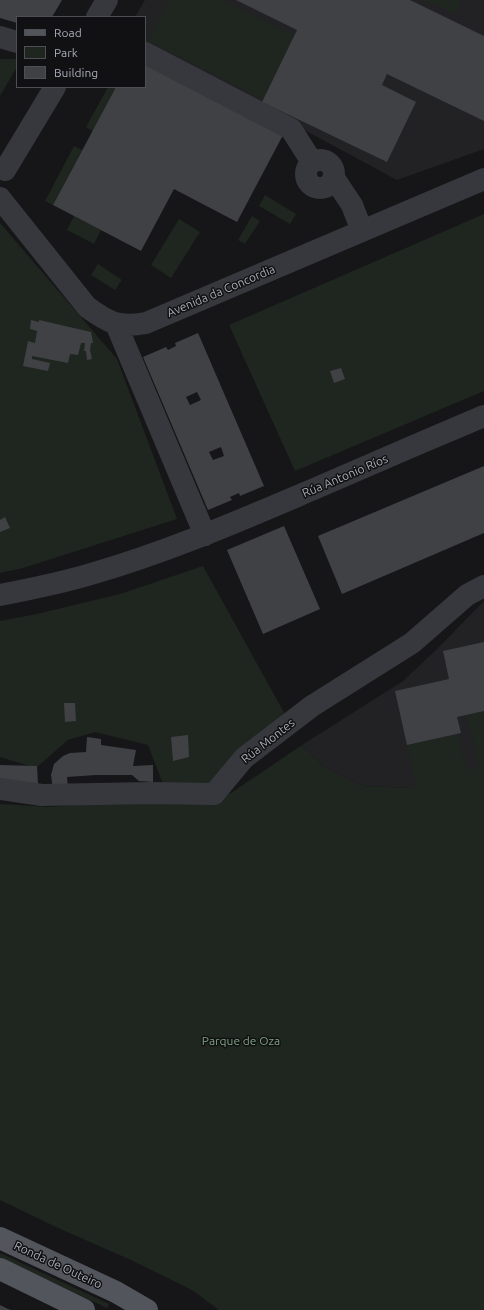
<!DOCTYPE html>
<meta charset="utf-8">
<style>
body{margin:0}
#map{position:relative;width:484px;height:1310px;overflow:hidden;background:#161618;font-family:Ubuntu,sans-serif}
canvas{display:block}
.legend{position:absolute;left:16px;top:16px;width:130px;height:72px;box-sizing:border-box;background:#111113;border:1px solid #4d4f55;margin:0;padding:5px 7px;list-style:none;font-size:12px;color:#a8adb8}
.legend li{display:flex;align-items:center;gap:8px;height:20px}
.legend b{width:20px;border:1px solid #4d4f55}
</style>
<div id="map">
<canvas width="484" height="1310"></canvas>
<ul class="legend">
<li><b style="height:5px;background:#53555c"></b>Road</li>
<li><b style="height:11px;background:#1e261f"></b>Park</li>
<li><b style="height:11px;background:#404145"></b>Building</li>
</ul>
</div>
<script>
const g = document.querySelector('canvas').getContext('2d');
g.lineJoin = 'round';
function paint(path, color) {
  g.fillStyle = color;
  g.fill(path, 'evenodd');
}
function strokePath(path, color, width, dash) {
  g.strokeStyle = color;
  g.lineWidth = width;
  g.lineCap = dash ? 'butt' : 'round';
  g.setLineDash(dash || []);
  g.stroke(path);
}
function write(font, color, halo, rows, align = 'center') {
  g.font = font + ' Ubuntu,sans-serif';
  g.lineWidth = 3;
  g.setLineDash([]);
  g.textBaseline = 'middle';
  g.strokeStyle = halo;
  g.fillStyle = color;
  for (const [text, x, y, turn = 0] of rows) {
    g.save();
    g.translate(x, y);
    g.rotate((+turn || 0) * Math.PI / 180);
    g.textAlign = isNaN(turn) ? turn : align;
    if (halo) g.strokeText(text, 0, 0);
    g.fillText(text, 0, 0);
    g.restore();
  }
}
const built = new Path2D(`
 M145,0H484V149L397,180L145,44V17H135Z
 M484,601V766L409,788L364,786L326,768L302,745L403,681L436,650Z`);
const green = new Path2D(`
 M169,0H221L294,36L263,99L148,41Z
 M425,0H461L455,13Z
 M0,59H17V67L0,96Z
 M108,87H116L93,131L86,127Z
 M74,146L82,150L53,205L45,201Z
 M265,195L296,214L290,224L259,206Z
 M484,214V391L295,471L229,325Z
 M74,216L101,230L94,244L67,230Z
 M252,216L260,221L245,244L238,240Z
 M179,219L200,232L171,278L151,265Z
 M0,223L117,359L177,519L23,568L0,573Z
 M98,264L122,280L115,290L91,275Z
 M203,566L287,718L209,786L163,784L148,745L95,732L68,740L36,768L0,757V621L37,614L120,594Z
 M484,711V1310H219L192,1290L131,1260L56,1227L0,1200V804L50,807L149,799L189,804L231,793L302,745L326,768L364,786L409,788L416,785L407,745L457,734L467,770L479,767L467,714Z
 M0,1253L109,1304L107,1308L0,1258Z`);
const building = new Path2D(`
 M0,0H62L52,17H17V23L0,18Z
 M236,0H410L484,36V121L387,74L382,85L416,102L387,162L262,102L297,30Z
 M145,62L283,135L237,222L174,189L141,251L53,205L116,87H145Z
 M31,320L39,322V320L91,332L93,343H91L90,350L92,359L87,360L86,351H84L85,343H81L78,355L70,354L68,363L32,356V359L50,363L48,371L23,366L28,341L35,343L37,331L30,329Z
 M198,333L264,486L240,496L239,493L230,497L232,500L208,510L143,357L166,347L168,350L176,346L175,343ZM197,392L201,400L190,405L186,397ZM221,447L224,456L213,460L209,452Z
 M341,368L345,379L334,383L330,371Z
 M484,466V533L342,594L318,536Z
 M5,517L10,528L0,532V520Z
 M284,526L320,609L263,634L227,550Z
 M484,642V711L457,717L461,733L407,745L395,691L449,679L443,651Z
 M64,703H75L76,721L65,722Z
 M188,735L189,757L173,761L171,737Z
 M87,737L101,739V745L136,750L133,766L153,765V782L139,781L132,775H96L67,777L68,787L53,789L51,775L54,764L63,756L70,753L86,752Z
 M0,765L37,766L38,784L0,783Z
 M0,1305L8,1309L11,1310H0Z`);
const minor = new Path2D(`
 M97,17L107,0
 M0,37L17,42
 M145,53L291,129L312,162
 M306 174a14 14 0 1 1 28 0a14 14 0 1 1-28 0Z
 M5,170L55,87
 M334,178L352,205L362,231
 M0,198L87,307C109,323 118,328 146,323L484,179
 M116,324L205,535
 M0,595C31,589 61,583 91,574C168,552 241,520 314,489C371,464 427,440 484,416
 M0,789L42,795L151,793L214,794L244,758L312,706L412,643L467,595L484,586`);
const major = new Path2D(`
 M0,1238L116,1292L147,1310
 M0,1269L84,1310`);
const streetNames = [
 ["Avenida da Concordia",221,291,-23],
 ["Rúa Antonio Ríos",345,476,-23],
 ["Rúa Montes",268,741,-38],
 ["Ronda de Outeiro",58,1265,25]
];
const parkNames = [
 ["Parque de Oza",241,1041]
];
paint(built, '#222225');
paint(green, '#1e261f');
paint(building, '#404145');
strokePath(minor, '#37383d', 22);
strokePath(major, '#53555c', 22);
write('12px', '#a8adb8', '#111113', streetNames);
write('12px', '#7fa381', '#111113', parkNames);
</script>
